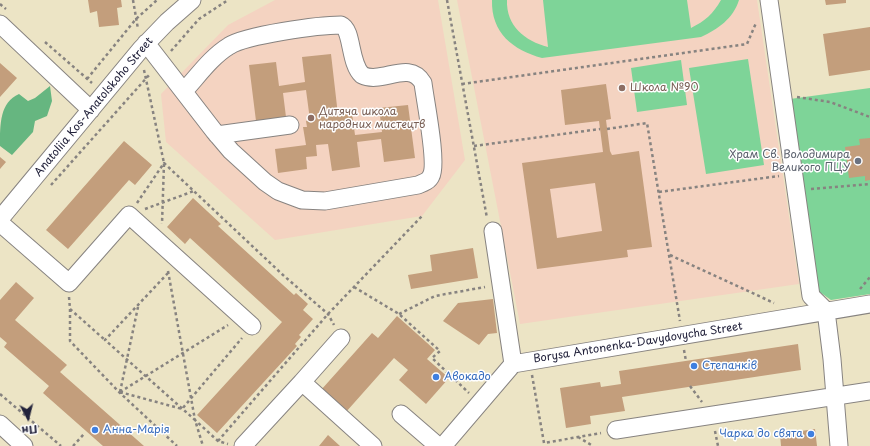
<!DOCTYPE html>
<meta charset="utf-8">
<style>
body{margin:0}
#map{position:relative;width:870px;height:446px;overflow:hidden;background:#ece4c5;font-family:"Playpen Sans",sans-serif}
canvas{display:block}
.north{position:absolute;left:8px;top:398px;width:40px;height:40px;-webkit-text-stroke:3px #fff;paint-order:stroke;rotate:173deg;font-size:11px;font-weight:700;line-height:16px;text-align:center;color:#22223b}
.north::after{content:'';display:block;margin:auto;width:14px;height:18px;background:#22223b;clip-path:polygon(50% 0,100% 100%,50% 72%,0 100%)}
</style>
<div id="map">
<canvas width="870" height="446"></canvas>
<div class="north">Пн</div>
</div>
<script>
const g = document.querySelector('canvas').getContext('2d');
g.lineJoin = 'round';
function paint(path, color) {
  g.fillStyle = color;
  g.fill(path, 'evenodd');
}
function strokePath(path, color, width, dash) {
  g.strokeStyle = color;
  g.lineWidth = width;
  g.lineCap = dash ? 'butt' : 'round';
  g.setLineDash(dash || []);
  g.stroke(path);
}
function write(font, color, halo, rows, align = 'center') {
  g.font = font + ' "Playpen Sans",sans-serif';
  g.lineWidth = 3;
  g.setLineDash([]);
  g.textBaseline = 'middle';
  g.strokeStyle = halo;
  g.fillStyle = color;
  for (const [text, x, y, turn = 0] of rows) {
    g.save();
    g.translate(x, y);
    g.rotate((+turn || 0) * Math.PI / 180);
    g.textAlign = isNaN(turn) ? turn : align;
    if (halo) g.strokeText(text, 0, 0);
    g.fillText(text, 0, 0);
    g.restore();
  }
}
const built = new Path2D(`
 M275,0H438L465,160L422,216L275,240L166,142L161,94L228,25Z
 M457,0H757L799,284L520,324Z`);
const green = new Path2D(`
 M492,0H507C506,26 525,41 548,47L543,0H687L691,28C705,21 713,14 721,0H739C733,19 718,29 701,37L542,58C513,50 491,33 492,0Z
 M748,59L764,165L706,174L689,68Z
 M681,60L687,105L637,112L631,68Z
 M870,88V294L831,300L817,290L790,99Z`);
const forest = new Path2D(`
 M50,86L52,101L47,116L35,121L33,132L12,155L0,146C0,124 0,102 19,94L28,101L35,98Z`);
const building = new Path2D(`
 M88,0H121L122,7L117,8L119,25L99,27L97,11L90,13Z
 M825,0H846V3L826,5Z
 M870,27V70L829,76L823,34Z
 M331,54L338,115L352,113L355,135L382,132L379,108L408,105L415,158L384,162L381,139L357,142L360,167L332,171L328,144L316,145L317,156L306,157L307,169L278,173L275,149L306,145L303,127H307L306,121L310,120L306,90L283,93L286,117L256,121L249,65L276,62L279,86L305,82L302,57Z
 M0,63L17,78L0,97Z
 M606,84L611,119L606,120L610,151L612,155L639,151L652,247L627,250L628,257L537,269L522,163L603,152L599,121L565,125L561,90ZM595,183L602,231L557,238L550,189Z
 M870,138V180L865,181V176L849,178L845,147L860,145L859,139Z
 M124,141L152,165L135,185L129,180L68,249L46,230Z
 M0,157L6,162L0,169Z
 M193,198L221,224L218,226L294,295L296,293L308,304L303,310L313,319L299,335L301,337L295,344L297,346L217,433L197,415L282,322L190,238L185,244L167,227Z
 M473,248L478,278L411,289L408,275L432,271L430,255Z
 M16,282L34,298L15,320L67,365L60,372L144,446H103L43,393L49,386L4,347L7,343L0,337V300Z
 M493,299L497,333L488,334L479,345L443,321L458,303Z
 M397,316L435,350L427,359L449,378L426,404L399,380L408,370L394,358L346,412L321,390L372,333L378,338Z
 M798,344L801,370L622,397L625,411L590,416L591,424L566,428L560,388L600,382L601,387L621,384L619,371Z
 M815,429L817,446H781L780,434Z
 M328,435L340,446H319Z`);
const path = new Path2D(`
 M133,0L138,29
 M447,0L487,218
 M0,4L6,9
 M45,42L92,83
 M171,51L199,19L228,0
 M144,70L164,163L162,224
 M87,79L136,19L157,0
 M462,84L747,44L756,23
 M797,97L830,102L870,117
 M607,129L647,123L680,321
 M474,146L600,129
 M51,185L150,74
 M811,189L870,184
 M659,192L779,176
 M137,203L164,163L283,275L328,314L334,325
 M145,209L194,191
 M670,255L774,303
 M168,271L195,420L218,441L228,444
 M168,273L105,340L195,420L203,446
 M354,287L399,314L440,351L432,358L469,393
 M860,289L870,277
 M69,297L70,309L105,340
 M70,309V341L119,392L177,446
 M399,314L435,296L485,287
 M684,350L686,361
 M532,375L544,443L601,433
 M690,386L702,402
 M120,392L182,409L242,338
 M120,392L228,325
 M120,392L138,307
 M0,394L61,446
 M715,431L718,446
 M578,437L593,446
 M218,441L328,314L422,216
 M73,446L84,434`);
const minor = new Path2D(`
 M769,0L811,296L826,311L832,359L839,446
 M0,24L91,110
 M146,43L214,131L231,151L265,182L278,191L302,200L325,201L418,185C423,183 429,181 431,176C438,164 425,100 423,83C409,59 382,85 362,75C349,63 353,30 341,25C319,25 246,35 229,46C211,57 198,76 184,91
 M217,135L290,125
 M0,219L141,49L167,22L192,0
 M0,223L69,283L129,215L252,326
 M493,231L513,364
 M302,382L341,338
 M401,414L438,446
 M0,424L24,446
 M616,430L870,391
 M243,446L302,382L373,446
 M443,446L513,364L870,304`);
const markers = [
 [622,88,4,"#8d6e63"],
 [311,118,4,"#8d6e63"],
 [858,161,4,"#6b7280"],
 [694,366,4,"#3f7fe0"],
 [436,377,4,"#3f7fe0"],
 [95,430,4,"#3f7fe0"],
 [811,434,4,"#3f7fe0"]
];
const educationNames = [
 ["Школа №90",630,88],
 ["Дитяча школа",319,112],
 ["народних мистецтв",319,125]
];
const streetNames = [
 ["Anatoliia Kos-Anatolskoho Street",94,107,-50],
 ["Borysa Antonenka-Davydovycha Street",638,343,-9]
];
const worshipNames = [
 ["Храм Св. Володимира",850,155],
 ["Великого ПЦУ",850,168]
];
const shopNames = [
 ["Степанків",702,366],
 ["Авокадо",444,377],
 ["Анна-Марія",103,430],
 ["Чарка до свята",803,434,"right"]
];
paint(built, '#f4d3c1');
paint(green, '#7ed498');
paint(forest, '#66b680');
paint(building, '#c39e7c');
strokePath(minor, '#878380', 19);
strokePath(path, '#878380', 2.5, [3, 3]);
strokePath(minor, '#fff', 17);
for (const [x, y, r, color] of markers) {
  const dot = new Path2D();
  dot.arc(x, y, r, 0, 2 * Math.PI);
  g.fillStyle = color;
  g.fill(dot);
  strokePath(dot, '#fff', 1.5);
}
write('11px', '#785e54', '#fff', educationNames, 'left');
write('11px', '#22223b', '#fff', streetNames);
write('11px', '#5b616d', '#fff', worshipNames, 'right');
write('11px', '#366cbe', '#fff', shopNames, 'left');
</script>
